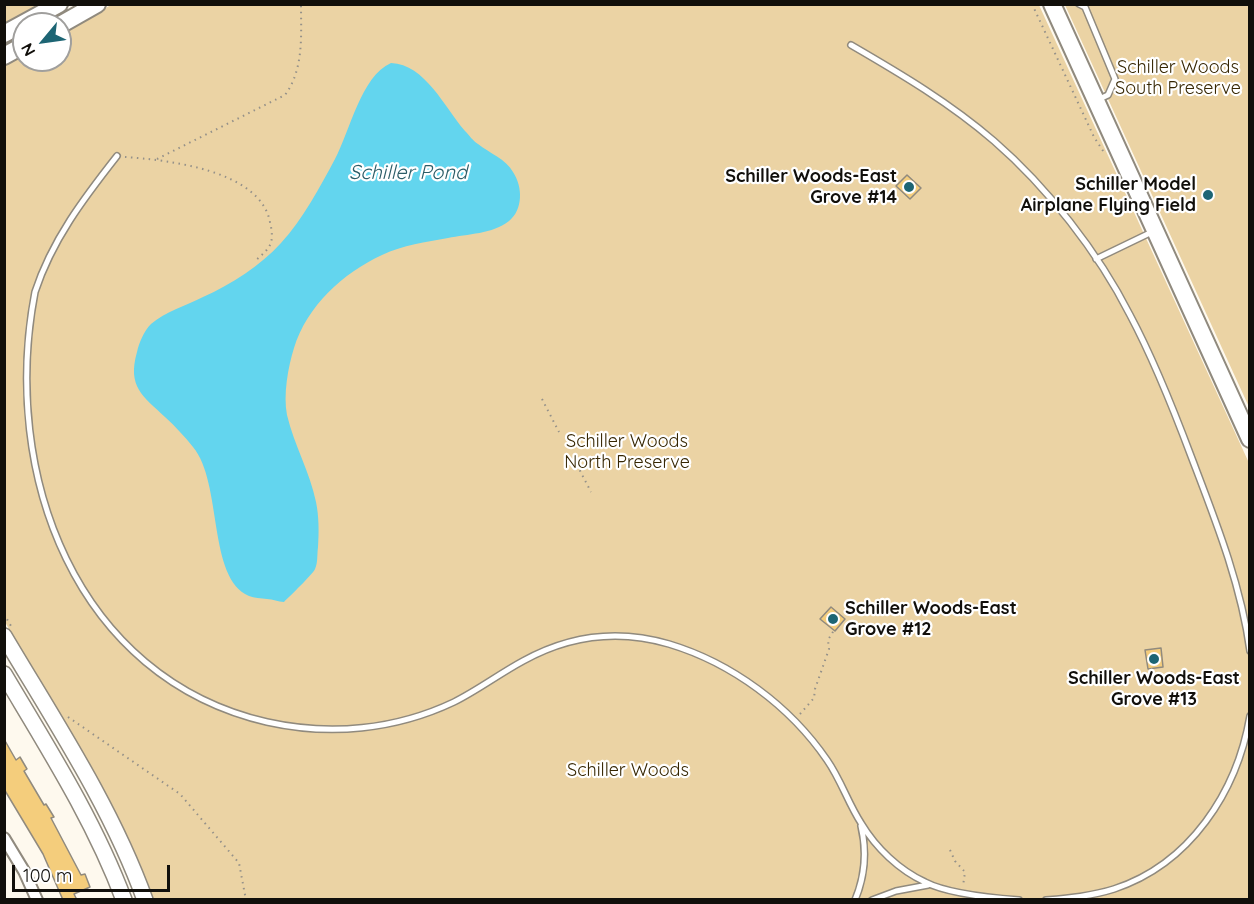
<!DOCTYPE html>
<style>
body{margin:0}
#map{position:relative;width:1254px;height:904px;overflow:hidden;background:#fef9ee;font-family:Quicksand,sans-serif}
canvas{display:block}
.frame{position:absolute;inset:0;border:6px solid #110f0b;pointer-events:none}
.north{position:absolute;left:12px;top:12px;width:60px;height:60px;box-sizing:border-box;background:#fff;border:2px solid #a09f9d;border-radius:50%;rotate:241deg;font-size:16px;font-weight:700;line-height:24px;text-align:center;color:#110f0b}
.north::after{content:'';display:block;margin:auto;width:21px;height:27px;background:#1d6574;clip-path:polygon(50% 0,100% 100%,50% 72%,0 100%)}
.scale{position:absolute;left:12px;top:865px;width:158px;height:27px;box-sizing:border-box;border:3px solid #110f0b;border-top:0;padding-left:8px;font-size:18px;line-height:21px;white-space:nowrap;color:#110f0b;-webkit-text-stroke:4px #fff;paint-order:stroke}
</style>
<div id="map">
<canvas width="1254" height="904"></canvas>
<div class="frame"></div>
<div class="north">N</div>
<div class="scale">100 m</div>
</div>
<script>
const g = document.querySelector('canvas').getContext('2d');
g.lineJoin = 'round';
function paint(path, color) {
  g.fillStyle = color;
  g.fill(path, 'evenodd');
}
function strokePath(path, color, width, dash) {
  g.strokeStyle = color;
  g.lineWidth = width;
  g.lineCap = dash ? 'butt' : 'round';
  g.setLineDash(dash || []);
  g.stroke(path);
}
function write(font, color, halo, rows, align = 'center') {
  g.font = font + ' Quicksand,sans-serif';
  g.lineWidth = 4.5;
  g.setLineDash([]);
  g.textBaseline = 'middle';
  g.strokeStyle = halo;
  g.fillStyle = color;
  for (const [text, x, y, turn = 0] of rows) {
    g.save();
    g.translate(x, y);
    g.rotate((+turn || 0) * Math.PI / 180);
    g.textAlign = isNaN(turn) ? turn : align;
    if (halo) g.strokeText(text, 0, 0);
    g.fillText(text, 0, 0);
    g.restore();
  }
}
const green = new Path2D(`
 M5,4L45,5L5,26Z
 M111,5H1039L1249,463V899H153L140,864L111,804L5,622V64L24,53V60H60V33Z
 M1065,5H1249V407Z`);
const water = new Path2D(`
 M391,63C425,64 445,108 465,131C469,135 473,141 478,144C489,153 506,159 513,172C523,187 523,210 509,221C493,234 467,234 448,238C426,242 403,245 382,255C343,273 307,306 294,348C288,367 283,395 287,415C294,445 310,472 316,502C319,516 319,533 318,547C317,554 318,563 315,569C313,574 289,597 284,602C278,602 273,599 267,599C261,598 254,598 249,596C207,578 223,483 193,447C185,437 175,426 165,417C143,396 127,387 137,352C139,343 144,331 151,324C165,312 187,305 203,297C232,284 260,266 281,243C303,219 320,187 335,159C350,131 361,76 391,63Z`);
const building = new Path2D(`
 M907,175L921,188L910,199L896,186Z
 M831,607L845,619L835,631L820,619Z
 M1161,648L1163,667L1148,669L1145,650Z
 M4,739L16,760L20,757L27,769L24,771L44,805L46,804L54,817L51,818L81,875L85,874L90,887L74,894L77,900H63L43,854L4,789Z`);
const path = new Path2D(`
 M1032,4L1094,137L1105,154
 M125,157C168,160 260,170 270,222C275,244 270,248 255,261
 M157,159L285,95C304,69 301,36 301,4
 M542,399L559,432
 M577,465L591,492
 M4,614L11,626
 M800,714L814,698L815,689L829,649L828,640L834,630
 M68,717L180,794L239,863L246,900
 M950,850L955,861L965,872L963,886`);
const lane = new Path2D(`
 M1079,4L1085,7L1115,79L1108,95L1097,100
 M851,45C901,74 950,103 994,141C1047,187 1098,252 1130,315C1154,360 1173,408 1191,456C1215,519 1241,584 1250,651
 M117,156C84,198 52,240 35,292C0,474 76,678 267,722C330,736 395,730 454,702C478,690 499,674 523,661C568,636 618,629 669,644C732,663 790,706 827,760C841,780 848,803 861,823C876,848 899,870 925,882C948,894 992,898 1019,900
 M1096,259L1154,231
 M855,900C865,876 867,851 861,826
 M872,900L896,891L928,885
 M1046,900C1069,898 1092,896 1114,889C1190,864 1237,792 1250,716`);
const street = new Path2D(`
 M4,838L24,871L37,900`);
const secondary = new Path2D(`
 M4,636C55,722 111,806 145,900
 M4,674C48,748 94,820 124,900`);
const primary = new Path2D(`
 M1052,4L1250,439
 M60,25L97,4
 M4,34L59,4
 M4,56L24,45`);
const markers = [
 [909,187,6,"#1d6574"],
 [1208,195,6,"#1d6574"],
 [833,619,6,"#1d6574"],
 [1154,659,6,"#1d6574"]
];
const parkNames = [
 ["Schiller Woods",1178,68],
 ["South Preserve",1178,89],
 ["Schiller Woods",627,442],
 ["North Preserve",627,463],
 ["Schiller Woods",628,771]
];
const poiNames = [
 ["Schiller Woods-East",897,177],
 ["Grove #14",897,198],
 ["Schiller Model",1196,185],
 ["Airplane Flying Field",1196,206],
 ["Schiller Woods-East",845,609,"left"],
 ["Grove #12",845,630,"left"],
 ["Schiller Woods-East",1154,679,"center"],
 ["Grove #13",1154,700,"center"]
];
const waterNames = [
 ["Schiller Pond",408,173]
];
paint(green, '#ebd3a4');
paint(water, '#63d5ee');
paint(building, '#f4cd7c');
strokePath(building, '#908a7e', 1.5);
strokePath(lane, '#908a7e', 8);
strokePath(street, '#908a7e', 14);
strokePath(secondary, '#908a7e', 18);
strokePath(primary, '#908a7e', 20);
strokePath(path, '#959189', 2, [1.5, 4.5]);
strokePath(lane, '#fff', 5);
strokePath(street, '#fff', 10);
strokePath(secondary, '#fff', 15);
strokePath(primary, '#fff', 16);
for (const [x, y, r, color] of markers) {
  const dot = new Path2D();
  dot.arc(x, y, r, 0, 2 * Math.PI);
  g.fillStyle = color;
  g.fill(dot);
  strokePath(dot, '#fff', 2);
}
write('18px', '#362602', '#fff', parkNames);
write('bold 18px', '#110f0b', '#fff', poiNames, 'right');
write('italic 20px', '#2c5d68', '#fff', waterNames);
</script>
